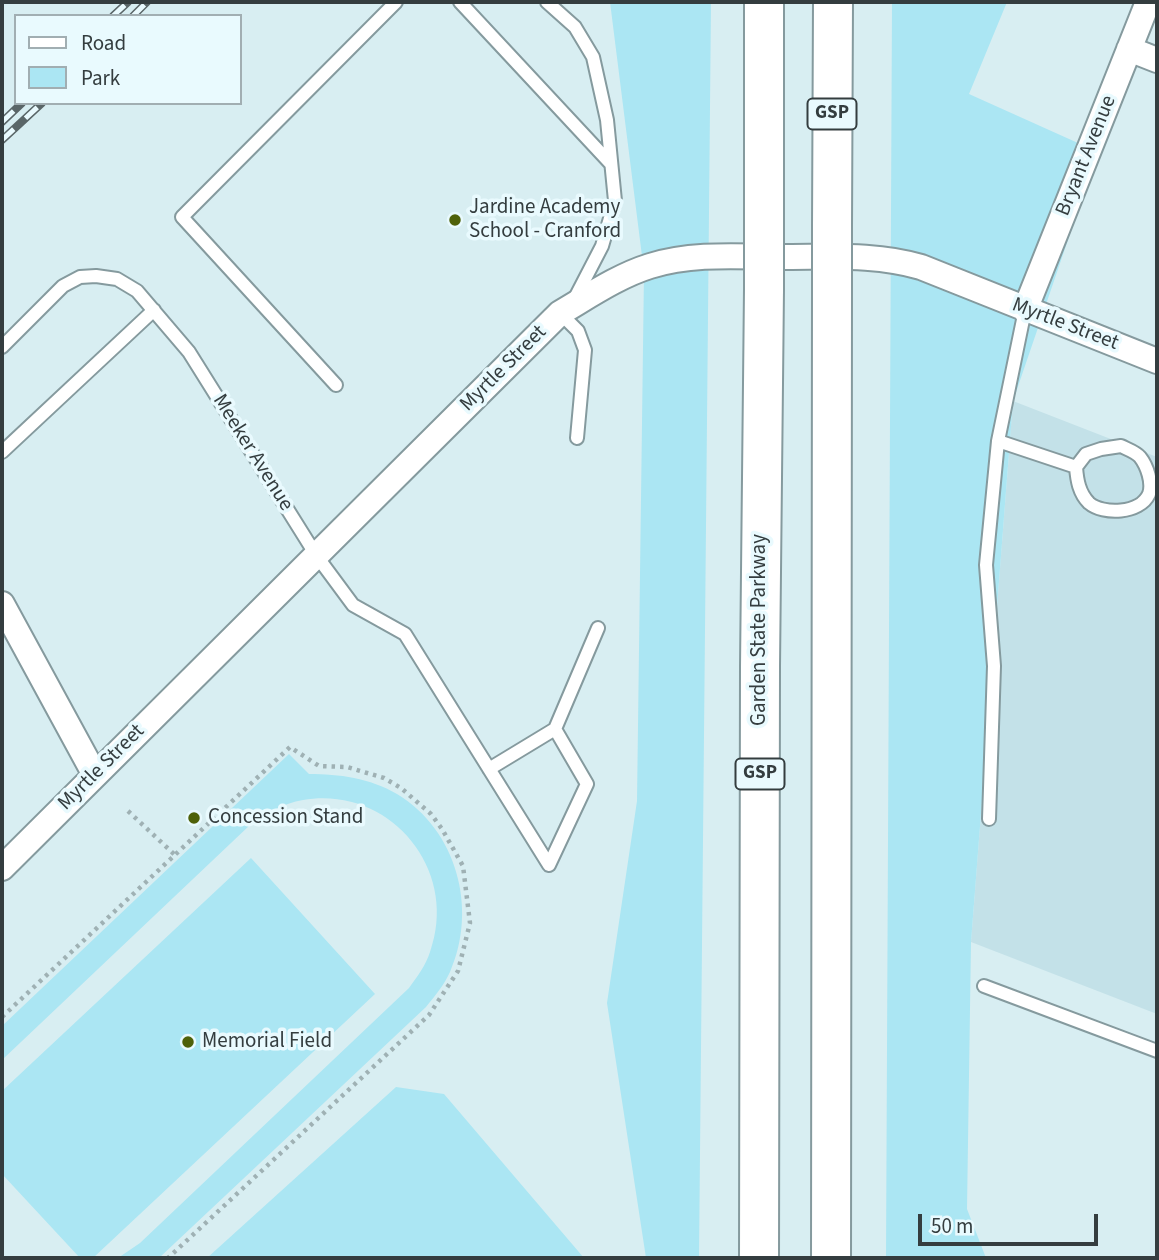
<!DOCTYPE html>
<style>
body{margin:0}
#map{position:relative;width:1159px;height:1260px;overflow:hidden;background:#d8eef2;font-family:"Source Sans 3",sans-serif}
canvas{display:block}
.frame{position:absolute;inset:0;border:4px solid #343d3f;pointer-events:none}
.legend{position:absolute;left:14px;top:14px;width:228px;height:91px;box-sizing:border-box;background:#e9fafe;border:2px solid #a1aeb2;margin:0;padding:9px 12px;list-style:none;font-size:21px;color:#343d3f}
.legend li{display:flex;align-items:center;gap:14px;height:35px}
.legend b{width:35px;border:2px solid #a1aeb2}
.scale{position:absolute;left:918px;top:1214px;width:180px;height:32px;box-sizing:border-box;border:4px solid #343d3f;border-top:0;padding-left:9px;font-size:21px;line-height:24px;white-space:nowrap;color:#343d3f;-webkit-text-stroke:5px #e9fafe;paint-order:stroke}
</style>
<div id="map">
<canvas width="1159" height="1260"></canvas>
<div class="frame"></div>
<ul class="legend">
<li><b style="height:9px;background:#fff"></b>Road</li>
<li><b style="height:19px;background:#abe6f3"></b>Park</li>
</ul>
<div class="scale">50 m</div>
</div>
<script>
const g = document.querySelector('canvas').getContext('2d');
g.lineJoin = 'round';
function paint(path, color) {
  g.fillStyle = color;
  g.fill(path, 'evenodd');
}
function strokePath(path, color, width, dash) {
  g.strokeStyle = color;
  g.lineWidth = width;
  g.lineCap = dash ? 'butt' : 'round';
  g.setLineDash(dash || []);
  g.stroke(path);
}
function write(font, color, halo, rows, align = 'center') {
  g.font = font + ' "Source Sans 3",sans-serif';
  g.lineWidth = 7;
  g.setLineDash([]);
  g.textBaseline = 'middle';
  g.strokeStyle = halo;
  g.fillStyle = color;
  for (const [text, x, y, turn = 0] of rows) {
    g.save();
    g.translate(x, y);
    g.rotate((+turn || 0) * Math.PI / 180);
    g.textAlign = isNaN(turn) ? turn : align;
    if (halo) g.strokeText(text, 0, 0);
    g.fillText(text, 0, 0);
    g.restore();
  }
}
const built = new Path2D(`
 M1013,401L1157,457V1014L971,942Z`);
const green = new Path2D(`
 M610,2H711L699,1258H646L607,1003L637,801L644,272Z
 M892,2H1007L969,94L1098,152L1013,401L971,942L967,1209L986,1258H886Z
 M289,754L309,774C339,774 370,778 397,794C457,830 478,909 450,972C444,985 435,996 426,1007L159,1258H118L140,1243L409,988C417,977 426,965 430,952C460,869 389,785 303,800C283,803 266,814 250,825L2,1060V1026Z
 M251,858L375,994L93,1258H80L2,1174V1091Z
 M396,1087L444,1094L584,1258H207Z`);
const path = new Path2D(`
 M128,811L175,855
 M2,1017L290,747L319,766L347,767L384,778L401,788L431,814L442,829L463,866L470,923L458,971L429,1015L168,1258`);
const lane = new Path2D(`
 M460,2L611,164
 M547,2L575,27L593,57L607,120L615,201L602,246L574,300
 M560,313L578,331L585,350L577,438
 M2,347L63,286L80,277L96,276L117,279L137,291L189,352L316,555L353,605L405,634L549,865L587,784L555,729
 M336,385L182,217L396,2
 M998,441L1076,467
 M1121,446C1127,449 1136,452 1140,457C1147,466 1153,483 1149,494C1140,514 1103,515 1089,503C1079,493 1077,480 1076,467L1086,454L1101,449Z
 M2,452L154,310
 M489,769L555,729L598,628
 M989,819L994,666L986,565L998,441L1025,310
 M984,986L1157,1051`);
const street = new Path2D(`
 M1129,49L1157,60
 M1025,310L1148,2
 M2,604L95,775
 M2,868L560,313C589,296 618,276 650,266C695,252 742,257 788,257C833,257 878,254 921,267L1157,361`);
const highway = new Path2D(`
 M764,2V225
 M832,226L833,2
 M759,1258L760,666L764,289
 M831,1258L832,289`);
const rail = new Path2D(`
 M113,16L128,2
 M133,16L147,2
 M2,122L22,103
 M2,140L42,103`);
const highwayBridge = new Path2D(`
 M764,225V289
 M832,289V226`);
const markers = [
 [455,220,7,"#4e6109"],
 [194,818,7,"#4e6109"],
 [188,1042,7,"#4e6109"]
];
const shields = [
 [832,114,49],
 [760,774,49]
];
const shieldNames = [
 ["GSP",832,114],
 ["GSP",760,774]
];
const streetNames = [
 ["Bryant Avenue",1087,156,-68],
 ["Myrtle Street",1065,325,21],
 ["Myrtle Street",504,369,-45],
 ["Meeker Avenue",252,453,58],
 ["Garden State Parkway",760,630,-90],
 ["Myrtle Street",102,768,-45]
];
const poiNames = [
 ["Jardine Academy",469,208],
 ["School - Cranford",469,232],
 ["Concession Stand",208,818],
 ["Memorial Field",202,1042]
];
paint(built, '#c3e1e8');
paint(green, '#abe6f3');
strokePath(lane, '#859a9e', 16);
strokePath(street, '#859a9e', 28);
strokePath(highway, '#859a9e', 42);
strokePath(path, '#9fb1b4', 4.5, [3.5, 5]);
strokePath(lane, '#fff', 12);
strokePath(street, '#fff', 24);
strokePath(highway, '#fff', 38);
strokePath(rail, '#5a6668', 8);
strokePath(rail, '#e9fafe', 5, [16]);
strokePath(highwayBridge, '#859a9e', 42, []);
strokePath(highwayBridge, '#fff', 38);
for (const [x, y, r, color] of markers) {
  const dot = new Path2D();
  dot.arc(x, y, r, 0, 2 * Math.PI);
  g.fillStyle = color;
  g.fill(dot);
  strokePath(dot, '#e9fafe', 2.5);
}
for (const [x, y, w] of shields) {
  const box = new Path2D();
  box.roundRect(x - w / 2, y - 15.5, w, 31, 5);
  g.fillStyle = '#e9fafe';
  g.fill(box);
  strokePath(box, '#343d3f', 2);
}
write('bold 19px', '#343d3f', null, shieldNames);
write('21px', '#343d3f', '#e9fafe', streetNames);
write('21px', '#343d3f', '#e9fafe', poiNames, 'left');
</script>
